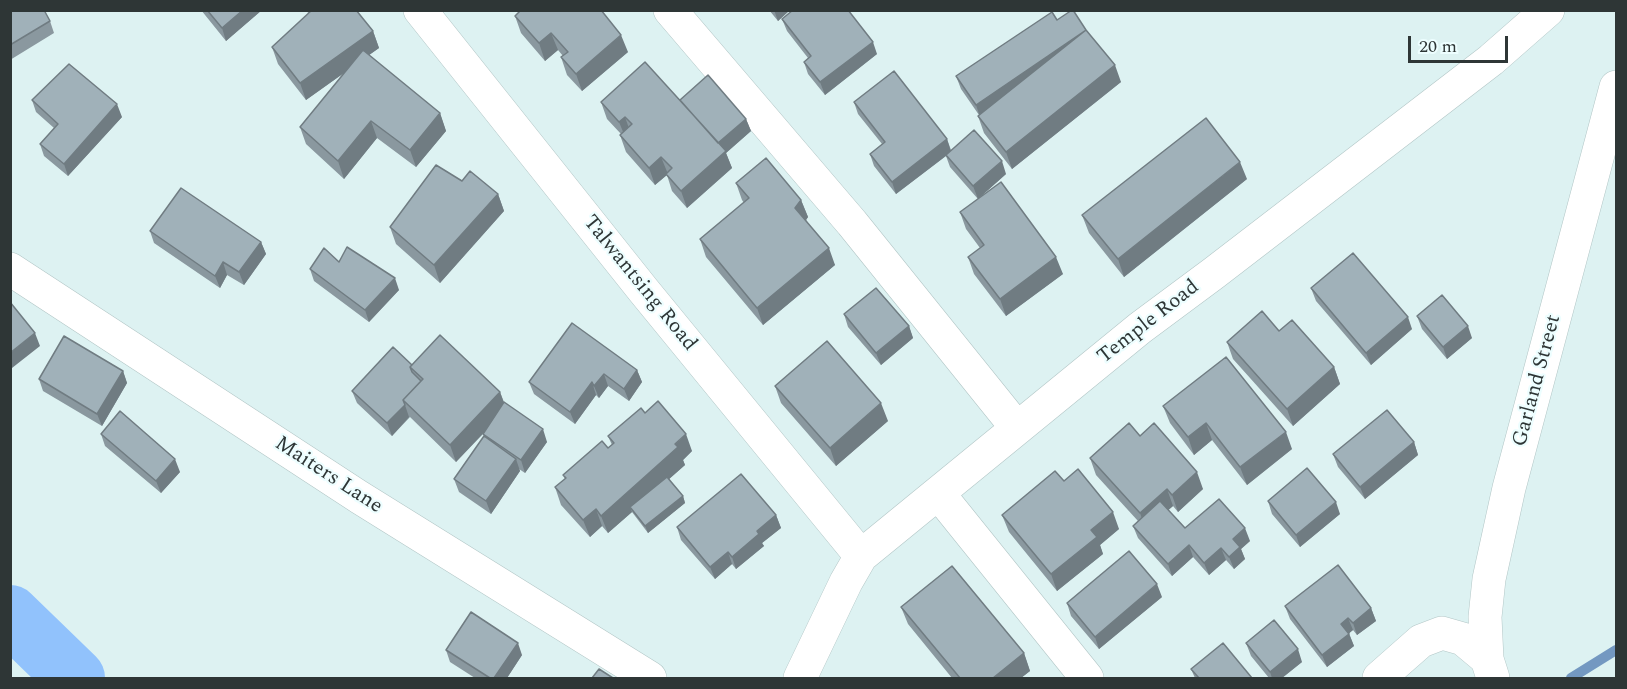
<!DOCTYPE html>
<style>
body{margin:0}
#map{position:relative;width:1627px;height:689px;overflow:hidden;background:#ddf2f2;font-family:Spectral,serif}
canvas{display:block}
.frame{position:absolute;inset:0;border:12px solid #2e3636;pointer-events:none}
.scale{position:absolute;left:1408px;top:36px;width:100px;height:27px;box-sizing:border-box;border:3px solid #2e3636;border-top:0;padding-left:8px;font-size:18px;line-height:21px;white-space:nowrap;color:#2e3636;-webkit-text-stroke:4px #edfeff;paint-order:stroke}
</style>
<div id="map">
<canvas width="1627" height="689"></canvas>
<div class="frame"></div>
<div class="scale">20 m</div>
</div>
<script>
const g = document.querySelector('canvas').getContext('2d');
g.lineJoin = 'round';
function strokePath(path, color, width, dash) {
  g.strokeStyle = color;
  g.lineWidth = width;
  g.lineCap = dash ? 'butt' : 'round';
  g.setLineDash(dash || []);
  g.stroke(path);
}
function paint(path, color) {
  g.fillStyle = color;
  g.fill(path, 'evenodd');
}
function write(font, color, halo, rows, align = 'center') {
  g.font = font + ' Spectral,serif';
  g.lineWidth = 4.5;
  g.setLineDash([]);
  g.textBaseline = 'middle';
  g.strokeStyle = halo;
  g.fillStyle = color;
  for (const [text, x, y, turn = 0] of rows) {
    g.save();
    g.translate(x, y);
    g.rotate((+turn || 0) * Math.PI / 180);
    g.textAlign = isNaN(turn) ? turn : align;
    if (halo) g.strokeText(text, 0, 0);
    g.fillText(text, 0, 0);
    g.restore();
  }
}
const stream = new Path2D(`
 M1571,678L1616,650`);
const river = new Path2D(`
 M10,615L75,678`);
const minor = new Path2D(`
 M420,10L644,291L861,556
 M670,10L852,223L1017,428
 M10,269L359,497L650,678
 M938,493L1087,678
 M800,678L846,582L861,556L1140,328L1214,273L1491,60L1548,10
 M1379,678L1421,641L1442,633L1463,639L1487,659
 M1493,678L1487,659L1485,617L1489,579L1509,488L1616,87`);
const wall = new Path2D(`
 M10,10L50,21L54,33L10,60Z
 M201,10H262L226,41Z
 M306,10H356L373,31L379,48L369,55L440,113L446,131L416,167L377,138L344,179L306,144L300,127L344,73L306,100L278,64L272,47L309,14Z
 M769,10H790L778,21Z
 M515,16L628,52L582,91L567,75L561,57L563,56L558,50L545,61L521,33Z
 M782,19L877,54L825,95L808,74L804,62L808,58L787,31Z
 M1057,20L1121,82L1012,169L984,133L978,116L979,115L961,89L956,76Z
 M32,100L122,117L68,176L44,156L40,144L54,128L36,112Z
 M680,100L746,119L751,131L726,153L732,168L687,208L672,191L667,175L655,185L626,152L620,135L621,134L607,119L601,102Z
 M854,102L947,139L951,150L1006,174L978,199L950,167L946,156L896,194L874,166L870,154L882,144L858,114Z
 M1247,179L1124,277L1089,233L1082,215Z
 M462,181L498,194L504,211L440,283L396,244L390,227Z
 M736,183L801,200L808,217L806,220L835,265L763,325L706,257L700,239L744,203L742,200Z
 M960,212L1063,274L1006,316L974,274L968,257L980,248L966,229Z
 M150,231L261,242L266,254L244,285L227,275L220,288L154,243Z
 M339,262L399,290L369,322L314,281L310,269Z
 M1311,288L1412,329L1371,365L1316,301Z
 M844,314L909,326L913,338L881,365L848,327Z
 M1417,316L1472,338L1447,359L1422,329Z
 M1279,331L1334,367L1340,384L1293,426L1233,359L1227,342Z
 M412,365L500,392L504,402L547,442L525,473L519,469L520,471L491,514L459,492L454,479L484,437L483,434L456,462L410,417L392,436L357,403L352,391Z
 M637,370L642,382L629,401L608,386L599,398L596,395L575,424L534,394L529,382Z
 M123,371L127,383L102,426L43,391L39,379Z
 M775,386L888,421L836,466L781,403Z
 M1163,406L1292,449L1247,485L1212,440L1194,455L1170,423Z
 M645,413L692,451L683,460L685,465L669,479L683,496L685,503L648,533L632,512L608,533L602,526L590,537L561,505L555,487L565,479L563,475L608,448L612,445L608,436Z
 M101,434L180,472L161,493L105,446Z
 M1140,436L1203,489L1178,512L1173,506L1168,510L1185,528L1250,541L1241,549L1245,559L1234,569L1226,560L1209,575L1193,557L1172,576L1138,538L1133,526L1138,521L1096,475L1090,458Z
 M1414,442L1418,455L1365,499L1338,467L1333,454Z
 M1064,481L1119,529L1100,545L1103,554L1057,591L1009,532L1002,515Z
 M1268,501L1340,514L1300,547L1272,514Z
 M776,515L781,528L762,543L764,546L736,569L732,564L715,579L681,540L677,527Z
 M1162,597L1099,649L1071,616L1067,603Z
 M1285,606L1371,608L1376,621L1357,635L1353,630L1349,633L1354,646L1327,667L1290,619Z
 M901,607L1024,653L1030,671L1021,678H952L908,624Z
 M1246,643L1302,662L1282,678H1269L1251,656Z
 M446,650L522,655L507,678H475L450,662Z
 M1191,669L1252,678H1195Z`);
const shadedWall = new Path2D(`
 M243,10H262L226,41L222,28Z
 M774,10H790L778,21Z
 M1086,30L980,117L976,105Z
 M373,31L379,48L306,100L300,83Z
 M551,33L558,50L545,61L539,43Z
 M621,35L628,52L582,91L576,74Z
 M873,42L877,54L825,95L820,82Z
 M1115,65L1121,82L1012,169L1006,152Z
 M117,104L122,117L68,176L64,164Z
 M440,113L446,131L416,167L410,150Z
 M625,117L631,134L626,139L619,122Z
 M746,119L751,131L726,153L732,168L687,208L681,191L717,144Z
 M371,121L377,138L344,179L338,161Z
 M947,139L951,152L896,194L892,182Z
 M661,157L668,174L655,185L649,168Z
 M1002,161L1006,174L978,199L973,186Z
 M1240,162L1247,179L1124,277L1118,259Z
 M498,194L504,211L440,283L434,265Z
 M801,200L808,217L802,226L795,208Z
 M261,242L266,254L244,285L239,272Z
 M829,248L835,265L763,325L757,308Z
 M1056,257L1063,274L1006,316L1000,299Z
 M223,262L227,275L220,288L215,276Z
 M395,278L399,290L369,322L365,310Z
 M1408,317L1412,329L1371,365L1366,353Z
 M909,326L913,338L881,365L876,353Z
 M1468,326L1472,338L1447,359L1443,347Z
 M35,333L40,346L12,368L10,363V353Z
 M1334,367L1340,384L1293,426L1287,409Z
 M637,370L642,382L629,401L624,389Z
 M123,371L127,383L102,426L97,414Z
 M604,374L608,386L599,398L594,386Z
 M592,382L596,395L575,424L570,412Z
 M500,392L506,409L456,462L450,445Z
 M881,403L888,421L836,466L830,448Z
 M405,405L409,417L392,436L387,423Z
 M1206,423L1212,440L1194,455L1188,437Z
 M543,429L547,442L525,473L521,460Z
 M1286,432L1292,449L1247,485L1240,467Z
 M686,434L692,451L683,460L685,465L633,511L630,507L632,512L608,533L601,516Z
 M1414,442L1418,455L1365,499L1360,487Z
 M175,459L180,472L161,493L156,481Z
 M516,459L520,471L491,514L486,501Z
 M1197,472L1203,489L1178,512L1172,495Z
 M1167,489L1173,506L1146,530L1140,513Z
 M683,496L685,503L648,533L645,526Z
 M1336,502L1340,514L1300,547L1296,535Z
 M596,509L602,526L590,537L583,520Z
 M1113,512L1119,529L1100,545L1103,554L1057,591L1051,574L1091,530Z
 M776,515L781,528L762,543L764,546L736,569L732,557L757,531Z
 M1245,528L1250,541L1241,549L1245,559L1234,569L1229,557L1233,539Z
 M1189,545L1193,557L1172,576L1168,564Z
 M1221,548L1226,560L1209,575L1204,563Z
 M728,552L732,564L715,579L710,567Z
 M1157,584L1162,597L1099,649L1095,637Z
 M1371,608L1376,621L1357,635L1353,623Z
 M1348,618L1353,630L1346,636L1341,624Z
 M1349,634L1354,646L1327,667L1322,655Z
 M518,643L522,655L507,678H494Z
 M1298,649L1302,662L1282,678H1272L1270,672Z
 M1024,653L1030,671L1021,678H993Z`);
const building = new Path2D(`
 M10,10H44L50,21L10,45Z
 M207,10H243L222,28Z
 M312,10H356L373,31L300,83L272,47Z
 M521,10H601L621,35L576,74L561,57L568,52L551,33L539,43L515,16Z
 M793,10H848L873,42L820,82L804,62L811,56L782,19Z
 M1072,10H1073L1086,30L976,105L956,76L1052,12L1057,20Z
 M1086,30L1115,65L1006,152L978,116Z
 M363,50L440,113L410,150L371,121L338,161L300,127Z
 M645,62L726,151L681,191L666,174L672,168L661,157L649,168L620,135L632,124L625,117L619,122L601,102Z
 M69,64L117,104L64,164L40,144L58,124L32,100Z
 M894,71L947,139L892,182L870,154L885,142L854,102Z
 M708,75L746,119L718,143L680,100Z
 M1206,118L1240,162L1118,259L1082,215Z
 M974,130L1002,161L973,186L946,155Z
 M766,158L801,200L795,208L829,248L757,308L700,239L749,198L736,183Z
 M436,165L462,181L470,171L498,194L434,265L390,227Z
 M1001,182L1056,257L1000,299L968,257L984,245L960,212Z
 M181,188L261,242L239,272L223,262L215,276L150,231Z
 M347,247L395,278L365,310L310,269L324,248L339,262Z
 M1353,253L1408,317L1366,353L1311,288Z
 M876,288L909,326L876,353L844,314Z
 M1442,295L1468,326L1443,347L1417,316Z
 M10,302L35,333L10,353Z
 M1262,311L1279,331L1292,320L1334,367L1287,409L1227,342Z
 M572,323L637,370L624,389L604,374L594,386L592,382L570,412L529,382Z
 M440,335L500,392L450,445L403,400L423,379L410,367Z
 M64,336L123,371L97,414L39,379Z
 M827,341L881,403L830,448L775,386Z
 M393,347L412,365L410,367L412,372L421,381L403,400L405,405L387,423L352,391Z
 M1226,357L1286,432L1240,467L1206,423L1188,437L1163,406Z
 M658,401L686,434L675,444L678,447L601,516L596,509L583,520L555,487L566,478L563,475L602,441L608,448L614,443L608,436L641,408L645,413Z
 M504,402L543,429L521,460L483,434Z
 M1387,410L1414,442L1360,487L1333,454Z
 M120,411L175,459L156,481L101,434Z
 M1129,423L1140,436L1154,423L1197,472L1172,495L1167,489L1140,513L1090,458Z
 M484,436L516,459L486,501L454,479Z
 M1307,468L1336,502L1296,535L1268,501Z
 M1078,469L1113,512L1091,530L1097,537L1051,574L1002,515L1055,471L1064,481Z
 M741,474L776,515L757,531L759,534L732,557L728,552L710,567L677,527Z
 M667,477L683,496L645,526L630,507Z
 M1219,499L1245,528L1233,539L1240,547L1229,557L1221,548L1204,563L1189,545L1168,564L1133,526L1160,501L1185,528Z
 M1129,551L1157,584L1095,637L1067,603Z
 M1338,565L1371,608L1353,623L1348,618L1341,624L1349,634L1322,655L1285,606Z
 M952,566L1024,653L993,678H960L901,607Z
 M471,612L518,643L494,678H490L446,650Z
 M1274,620L1298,649L1270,672L1246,643Z
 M1223,643L1252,678H1199L1191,669Z
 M599,669L613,678H592Z`);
const streetNames = [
 ["Talwantsing Road",639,284,51],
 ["Temple Road",1149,323,-38],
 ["Garland Street",1538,381,-75],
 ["Maiters Lane",328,476,33]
];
strokePath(stream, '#7398c1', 10);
strokePath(river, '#91c2fc', 60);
strokePath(minor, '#b2c6c6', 34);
strokePath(minor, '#fff', 33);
paint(wall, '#8a989f');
paint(shadedWall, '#707c82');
paint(building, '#a0b1b9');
strokePath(building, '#707c82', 1.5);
write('21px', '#2e3636', '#edfeff', streetNames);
</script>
